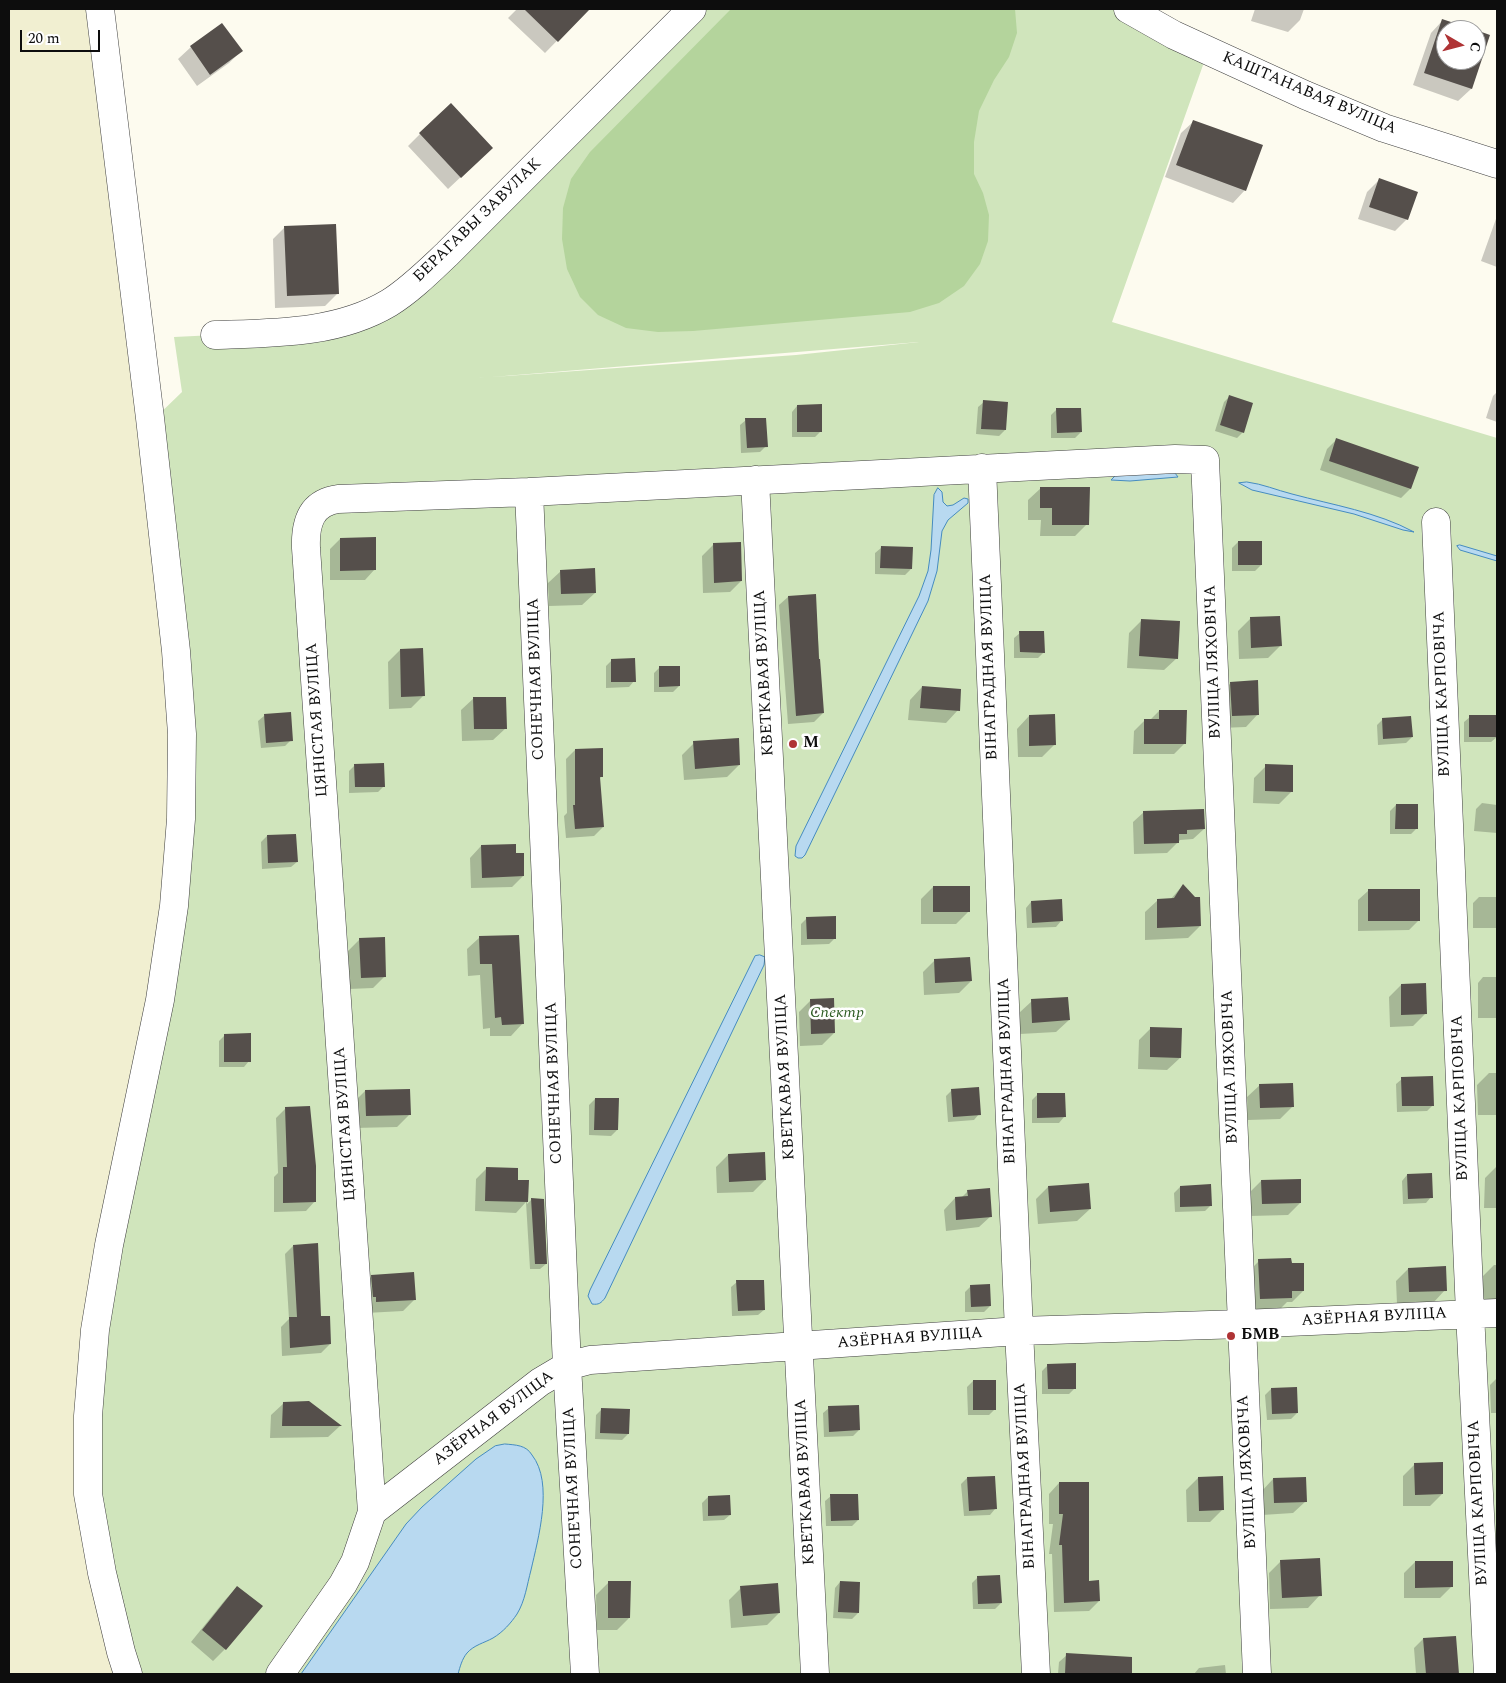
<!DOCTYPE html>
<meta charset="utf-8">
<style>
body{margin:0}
#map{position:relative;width:1506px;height:1683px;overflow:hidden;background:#fdfbef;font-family:Spectral,serif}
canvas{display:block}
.frame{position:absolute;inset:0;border:10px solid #0d0d0d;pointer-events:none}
.north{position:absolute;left:1436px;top:20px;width:50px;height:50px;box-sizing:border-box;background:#fff;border:1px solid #9e9e9e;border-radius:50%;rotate:98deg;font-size:14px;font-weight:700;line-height:20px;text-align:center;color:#0d0d0d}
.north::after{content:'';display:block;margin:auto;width:18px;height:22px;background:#af3335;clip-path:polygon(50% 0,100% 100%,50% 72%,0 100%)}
.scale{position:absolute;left:20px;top:30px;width:80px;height:22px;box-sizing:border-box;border:2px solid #0d0d0d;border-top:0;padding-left:6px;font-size:15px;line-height:18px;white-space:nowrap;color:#0d0d0d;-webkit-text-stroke:4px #fff;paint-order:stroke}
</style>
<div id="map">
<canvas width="1506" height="1683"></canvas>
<div class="frame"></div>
<div class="north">С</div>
<div class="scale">20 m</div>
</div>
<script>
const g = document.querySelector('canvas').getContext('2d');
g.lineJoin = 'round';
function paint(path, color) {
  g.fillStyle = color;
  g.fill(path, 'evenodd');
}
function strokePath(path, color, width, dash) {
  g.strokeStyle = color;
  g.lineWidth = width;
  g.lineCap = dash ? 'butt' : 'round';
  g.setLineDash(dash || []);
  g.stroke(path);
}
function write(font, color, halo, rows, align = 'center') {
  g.font = font + ' Spectral,serif';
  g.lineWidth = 5;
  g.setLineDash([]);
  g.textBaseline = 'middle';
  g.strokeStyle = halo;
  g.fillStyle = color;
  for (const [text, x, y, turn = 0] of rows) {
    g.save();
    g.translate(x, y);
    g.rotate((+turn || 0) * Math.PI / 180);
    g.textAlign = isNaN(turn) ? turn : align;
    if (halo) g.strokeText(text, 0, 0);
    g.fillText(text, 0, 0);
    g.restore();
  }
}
const farmland = new Path2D(`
 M9,9H99L176,651L128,1674H9Z`);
const green = new Path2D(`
 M692,9H1128L1208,51L1112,322L1497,438V1674H128L88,1416L181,819L153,420L182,392L174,337L215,335L367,314ZM919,342L796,355L479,378H480Z`);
const forest = new Path2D(`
 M731,9H1015L1017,33L1009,57L994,80L979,111L974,142V174L983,193L989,215L988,241L980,264L964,286L939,303L910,312L693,331L658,332L626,328L598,315L580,297L567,269L562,239L563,208L571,179L590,152Z`);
const water = new Path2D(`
 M1169,472L1175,473L1178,477L1130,481L1111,480L1117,474Z
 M1247,482C1263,484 1276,490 1292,494C1333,505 1377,512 1414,532L1403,530L1354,514L1252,490L1239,483Z
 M938,488L942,492L943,502L947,506L953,505L964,498L968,499V503L948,520L942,531L937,571L928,601L805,855L802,858H798L795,856L796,846L919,596L928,571L931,550L934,495Z
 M1460,545L1497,556V561L1460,550L1457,546Z
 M760,955L765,957L764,965L605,1298C601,1303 599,1305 592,1304L588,1296L590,1290L753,960L755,956Z
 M505,1444C516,1445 526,1445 532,1455C554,1483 538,1539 531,1570C527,1585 525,1601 517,1614C511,1623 503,1632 493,1638C484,1643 474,1645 467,1653C462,1659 460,1667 458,1674H301L406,1524L422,1507L476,1459L495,1446Z`);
const shadow = new Path2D(`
 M517,9H588L545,53L508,18Z
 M1255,9H1304L1300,20L1288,32L1251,21Z
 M1443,20L1471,30H1446V60H1476V32L1489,36L1471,89L1458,101L1413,85L1431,33Z
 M222,25L241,51L229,63L197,86L178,59L191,47Z
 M1194,121L1245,190L1233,203L1165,177L1181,133Z
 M420,134L479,160L448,189L408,146Z
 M1379,180L1407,219L1395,231L1358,219L1367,192Z
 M1497,216V267L1481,261Z
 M285,227L337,294L325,306L275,308L273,239Z
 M1497,392V422L1486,418L1493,396Z
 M1230,396L1243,432L1237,438L1215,431L1224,402Z
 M984,402L1006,403L1005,430L999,436L976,434L978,407Z
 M797,406L821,431L815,437H792V412Z
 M1057,409L1081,432L1075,438H1051V415Z
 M746,420L766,446L760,452L741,453L740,425Z
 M1337,439L1417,468L1410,489L1401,498L1320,470L1327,449Z
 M1041,488L1087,524L1075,536H1040L1041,520H1028V500Z
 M340,539L375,569L365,580H330V549Z
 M1238,542L1261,565L1255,571H1232V548Z
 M713,545L741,581L730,592L703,593L702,556Z
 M881,548L911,569L905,575L875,574V553Z
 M561,571L595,593L582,605L549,606L548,583Z
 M815,596L823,713L814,722L788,724L779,605L788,597Z
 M1250,619L1281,645L1268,658L1239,659L1238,631Z
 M1142,620L1177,658L1164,670L1127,668L1129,633Z
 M1020,633L1044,652L1038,658H1014V638Z
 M400,650L423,696L411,708L389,709L388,662Z
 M612,660L634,681L629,687L606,688V666Z
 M660,667L679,686L673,692H654V673Z
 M1231,683L1258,714L1246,727L1220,728L1218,695Z
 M922,687L958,710L946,723L908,720L910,700Z
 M474,698L506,728L493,740L462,741L461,710Z
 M1159,711L1185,743L1174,754H1133L1134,731L1145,720H1150Z
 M264,716L291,740L285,746L261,748L258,721Z
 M1029,716L1055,744L1042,757H1018L1017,729Z
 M1497,716V737L1491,742H1464V722L1470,717Z
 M1383,719L1412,737L1406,743L1378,745L1377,725Z
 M694,743L739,765L727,777L684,780L682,755Z
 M575,750L602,776L599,779L603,827L594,836L566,838L564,816L567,813L566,759Z
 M355,765L384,786L378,792L349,793V771Z
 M1266,766L1292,791L1279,804L1253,803L1254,778Z
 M1482,803L1497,805V833L1474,831L1476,809Z
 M1396,805L1416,829L1411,834H1390V811Z
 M1144,812L1204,829L1193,839L1180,840L1167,853L1134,854L1133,822Z
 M267,836L297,862L291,867L262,869L261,842Z
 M481,846L515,854L523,876L512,887L471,888L470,858Z
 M1183,885L1200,926L1188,938L1145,940V912L1158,900H1170Z
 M933,887L968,912L956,924H921V899Z
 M1368,891L1419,920L1409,930L1358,931V900Z
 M1479,897H1497V928H1473V903Z
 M1031,902L1061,921L1056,927L1027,928L1026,908Z
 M807,918L835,938L829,944L801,945V924Z
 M479,938L522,1024L511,1036H490V1028L483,1029L480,975L468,976L467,949Z
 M360,939L385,976L373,988L349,989L348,951Z
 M935,960L971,981L959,993L924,995L923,972Z
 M1483,977H1497V1018H1478V983Z
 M1401,985L1425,1014L1413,1026L1390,1027L1389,997Z
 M811,1000L834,1033L822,1045L800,1046L799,1012Z
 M1032,1001L1069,1020L1056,1032L1020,1034L1019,1013Z
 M1151,1028L1180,1058L1167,1070L1138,1069L1139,1040Z
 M225,1035L249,1061L244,1067H219V1041Z
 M1489,1073H1497V1115H1478L1477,1085Z
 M1402,1079L1433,1105L1427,1111L1397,1112L1396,1084Z
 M1260,1085L1292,1107L1280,1119L1248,1120L1247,1097Z
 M952,1090L979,1114L974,1120L948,1122L946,1096Z
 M365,1091L409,1115L397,1127L354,1128L353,1103Z
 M1038,1094L1064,1117L1059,1123H1032V1100Z
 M595,1099L617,1130L611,1136L589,1135V1105Z
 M285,1109L315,1201L306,1211L274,1212V1177L278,1173L276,1118Z
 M728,1155L765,1180L753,1192L717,1193L716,1167Z
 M1497,1166V1208H1484L1485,1178Z
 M487,1168L516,1181H528L527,1204L532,1199L546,1264L540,1269H530L526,1202L516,1213L475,1211L476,1179Z
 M1407,1175L1431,1197L1426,1203L1403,1204L1402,1181Z
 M1261,1181L1300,1203L1288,1215L1250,1216L1249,1193Z
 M1048,1187L1090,1209L1077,1221L1038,1224L1036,1199Z
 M1180,1187L1211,1205L1205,1211L1175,1212L1174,1193Z
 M968,1191L991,1216L979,1227L946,1231L944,1210L955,1198H961Z
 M293,1246L330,1344L321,1353L282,1356L281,1327L289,1319L285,1254Z
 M1259,1261L1303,1291L1292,1302H1287L1280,1309L1249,1310L1248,1272Z
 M1494,1265H1497V1301H1482V1277Z
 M1408,1269L1445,1290L1433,1303L1397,1304L1396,1281Z
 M372,1276L414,1300L403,1311L366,1313L361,1287Z
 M737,1282L764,1310L758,1315L732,1316L731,1287Z
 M971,1286L990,1306L984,1312H965V1292Z
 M1048,1365L1075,1388L1069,1394H1042V1371Z
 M1497,1378V1413H1491L1490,1385Z
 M973,1381L995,1409L989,1415H968L967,1387Z
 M1271,1389L1297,1413L1291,1419L1267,1420L1265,1395Z
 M284,1403L340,1426L328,1437L270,1438L271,1415Z
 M829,1408L859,1430L853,1436L824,1437L823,1413Z
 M602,1409L628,1434L622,1440L595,1439L596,1415Z
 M1497,1454V1482L1496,1456Z
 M1415,1464L1442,1494L1430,1506H1403V1476Z
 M967,1478L995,1509L990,1515L964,1516L961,1484Z
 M1198,1478L1222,1510L1210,1522H1187L1186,1490Z
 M1273,1479L1306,1501L1293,1513L1262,1515L1261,1492Z
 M1059,1483L1088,1582L1099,1601L1089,1611L1054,1612L1052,1554H1049L1053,1524H1049V1494Z
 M831,1496L858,1520L852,1526H826L825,1501Z
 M708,1497L730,1515L724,1520L703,1521L702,1503Z
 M1281,1561L1320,1595L1308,1608L1270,1609L1269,1573Z
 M1415,1562L1451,1587L1440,1598H1404V1573Z
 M978,1577L1001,1603L995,1609H973L972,1583Z
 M609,1582L629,1618L617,1630H597L596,1595Z
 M840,1582L858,1613L852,1619L833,1618L835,1588Z
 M237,1587L225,1649L213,1661L191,1642L225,1600Z
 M741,1588L779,1613L767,1625L731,1628L729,1600Z
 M1455,1637L1458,1674H1416L1414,1648L1423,1639Z
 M1067,1655L1102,1657L1101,1674H1058L1059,1662Z
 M1225,1665L1226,1674H1194L1199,1668Z`);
const building = new Path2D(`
 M524,9H590L558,42Z
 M1442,19L1475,30H1446V60H1476V30L1490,35L1472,89L1424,73Z
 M222,23L243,51L210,75L190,46Z
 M451,103L493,148L461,178L419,133Z
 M1193,120L1263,145L1246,191L1176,165Z
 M1379,178L1418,192L1408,220L1369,207Z
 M336,224L339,294L287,296L284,226Z
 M1229,395L1253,403L1244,433L1220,425Z
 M983,400L1008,402L1006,430L981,429Z
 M822,404V432H797V405Z
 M1056,408H1081L1082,432L1057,433Z
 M745,418H766L768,447L747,448Z
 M1336,438L1419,467L1411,489L1329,461Z
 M1040,487H1090L1089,525H1052V508H1040Z
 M376,537V570L340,571V538Z
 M1238,541H1262V565H1238Z
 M741,542L742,581L714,583L713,543Z
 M881,546L913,547L912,569L880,568Z
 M595,568L596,593L561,594L560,570Z
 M816,594L819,659H820L824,713L796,716L788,596Z
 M1280,616L1282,646L1251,648L1250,617Z
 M1141,619L1180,621L1178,659L1139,656Z
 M1019,631H1044L1045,653L1020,652Z
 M423,648L425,696L401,697L400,649Z
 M635,658L636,682H611V659Z
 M659,666H680V686L659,687Z
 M1258,680L1259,715L1232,716L1230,682Z
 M922,686L961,689L960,711L920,708Z
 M473,697H506L507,729H474Z
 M1159,710H1187L1186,744H1144V719H1159Z
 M291,712L293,741L266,743L264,714Z
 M1055,714L1056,745L1029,746V715Z
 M1469,715H1497V737H1469Z
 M1411,716L1413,737L1383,739L1382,718Z
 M739,738L740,765L695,769L693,741Z
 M603,748V777H600L604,827L575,829L573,805H575V749Z
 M384,763L385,787H355L354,764Z
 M1265,764L1293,765V792L1265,791Z
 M1396,804H1418V829H1395Z
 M1204,809L1205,829L1187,830V834H1179V843L1144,844L1143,811Z
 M296,834L298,862L268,863L267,835Z
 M516,844V853H524V876L482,878L481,845Z
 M1183,884L1195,897H1200L1201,926L1157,928V899L1174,898Z
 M933,886H970V912H933Z
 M1368,889H1420V921H1368Z
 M1062,899L1063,921L1032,923L1031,901Z
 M836,916V939H807L806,917Z
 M519,935L524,1024L502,1025L501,1017L495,1018L492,964H480L479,936Z
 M385,937L386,977L361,978L359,938Z
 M970,957L972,981L935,983L934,959Z
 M1426,983L1427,1014L1401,1015V984Z
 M1068,997L1070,1020L1032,1023L1031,999Z
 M834,998L835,1033L811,1034L810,999Z
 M1150,1027L1182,1028L1181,1058L1150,1057Z
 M251,1033V1062H224V1034Z
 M1433,1076L1434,1106H1402L1401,1077Z
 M1293,1083L1294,1107L1260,1108L1259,1084Z
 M979,1087L981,1115L953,1117L951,1089Z
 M410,1089L411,1115L366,1116L365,1090Z
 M1037,1093H1065L1066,1117L1037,1118Z
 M595,1098H619L618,1130H594Z
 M310,1106L316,1166V1202L283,1203V1167H287L285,1107Z
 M765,1152L766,1180L729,1182L728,1154Z
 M486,1167L518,1168V1180H529L528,1202L485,1201Z
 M1432,1173L1433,1198L1408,1199L1407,1174Z
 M1301,1179V1203L1262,1204L1261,1180Z
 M1089,1183L1091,1209L1050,1212L1048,1186Z
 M1211,1184L1212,1206L1180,1207V1186Z
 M990,1188L992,1217L956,1220L955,1197L968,1196L967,1190Z
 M531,1198L544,1199L547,1264H535Z
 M318,1243L321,1316H330L331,1344L290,1348L289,1317H297L293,1245Z
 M1291,1258L1292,1263H1304V1291H1292V1298L1260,1299L1258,1259Z
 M1446,1266L1447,1291L1409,1292L1408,1268Z
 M414,1272L416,1300L376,1302V1297H373L371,1275Z
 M736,1280H764L765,1310L738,1311Z
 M990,1284L991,1306L971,1307L970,1285Z
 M1076,1363V1389H1048L1047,1364Z
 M973,1380H996V1410H973Z
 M1297,1387L1298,1413L1272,1414L1271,1388Z
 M309,1401L342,1426H282L283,1402Z
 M859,1405L860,1430L829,1432L828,1406Z
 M601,1408L630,1409L629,1434L600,1433Z
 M1443,1462V1494L1415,1495L1414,1463Z
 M995,1476L997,1509L969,1511L967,1477Z
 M1223,1476L1224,1510L1199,1511L1198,1477Z
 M1306,1477L1307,1502L1274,1503L1273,1478Z
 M1059,1482H1089V1581L1099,1580L1100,1601L1064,1603L1062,1545H1059L1063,1514H1059Z
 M830,1494H858L859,1520L831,1521Z
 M730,1495L731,1515L708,1516V1496Z
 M1320,1558L1322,1596L1282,1598L1280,1560Z
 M1415,1561H1453V1587L1415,1588Z
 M1000,1575L1002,1603L978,1604L977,1576Z
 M608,1581H631L630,1618H608Z
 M840,1581L860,1582L859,1613L838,1612Z
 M778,1583L780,1613L743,1616L740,1586Z
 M237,1586L263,1606L226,1650L202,1630Z
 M1456,1636L1459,1674H1426L1423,1638Z
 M1066,1653L1132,1657V1674H1065Z`);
const minor = new Path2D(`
 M100,9L150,418L176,651L182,734L181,819L174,906L160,1000L109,1245L95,1330L88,1416V1494L102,1573L121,1652L128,1674
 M1128,9L1174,35L1305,95L1384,128L1497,164
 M215,335C274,333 337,334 389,303C410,290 429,271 447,254L692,9
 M982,468L1019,1331L1036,1674
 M755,480L815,1674
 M529,492L567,1366L585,1674
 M1436,522L1470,1313L1488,1674
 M372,1512L540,1382L567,1366L590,1360L1019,1331L1242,1324L1497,1313
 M280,1674L343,1584L355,1562L372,1512L306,548C305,523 311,503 338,499L529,492L1175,459L1205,460L1257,1674`);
const markers = [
 [793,744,5,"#af3335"],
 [1231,1336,5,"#af3335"]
];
const streetNames = [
 ["КАШТАНАВАЯ ВУЛІЦА",1309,94,23],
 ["БЕРАГАВЫ ЗАВУЛАК",478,221,-44],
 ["ВУЛІЦА ЛЯХОВІЧА",1214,662,-92],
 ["ВІНАГРАДНАЯ ВУЛІЦА",990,667,-92],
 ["КВЕТКАВАЯ ВУЛІЦА",765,673,-93],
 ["СОНЕЧНАЯ ВУЛІЦА",537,679,-92],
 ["ВУЛІЦА КАРПОВІЧА",1443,694,-92],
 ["ЦЯНІСТАЯ ВУЛІЦА",318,720,-94],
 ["ВУЛІЦА ЛЯХОВІЧА",1231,1067,-92],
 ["ВІНАГРАДНАЯ ВУЛІЦА",1008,1071,-92],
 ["КВЕТКАВАЯ ВУЛІЦА",786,1077,-93],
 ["СОНЕЧНАЯ ВУЛІЦА",555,1083,-92],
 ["ВУЛІЦА КАРПОВІЧА",1461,1098,-92],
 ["ЦЯНІСТАЯ ВУЛІЦА",346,1124,-94],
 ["АЗЁРНАЯ ВУЛІЦА",1374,1318,-3],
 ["АЗЁРНАЯ ВУЛІЦА",910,1339,-4],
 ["АЗЁРНАЯ ВУЛІЦА",494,1419,-37],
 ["ВУЛІЦА ЛЯХОВІЧА",1248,1472,-93],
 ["ВІНАГРАДНАЯ ВУЛІЦА",1026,1476,-93],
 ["КВЕТКАВАЯ ВУЛІЦА",806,1482,-93],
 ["СОНЕЧНАЯ ВУЛІЦА",574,1488,-93],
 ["ВУЛІЦА КАРПОВІЧА",1479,1503,-93]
];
const poiNames = [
 ["М",803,744],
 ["БМВ",1241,1336]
];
const parkNames = [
 ["Спектр",837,1014]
];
paint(farmland, '#f1efd1');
paint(green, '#d0e5bc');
paint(forest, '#b4d49c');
paint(water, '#b8d9f0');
strokePath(water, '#468cc0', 1);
paint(shadow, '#0003');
paint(building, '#554f4b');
strokePath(minor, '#404040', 29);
strokePath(minor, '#fff', 28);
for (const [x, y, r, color] of markers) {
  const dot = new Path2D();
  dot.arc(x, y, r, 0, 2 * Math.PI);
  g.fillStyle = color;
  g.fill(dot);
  strokePath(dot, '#fff', 2);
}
write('16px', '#0d0d0d', '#fff', streetNames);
write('bold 16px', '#0d0d0d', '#fff', poiNames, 'left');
write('italic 16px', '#2e5e24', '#fff', parkNames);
</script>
